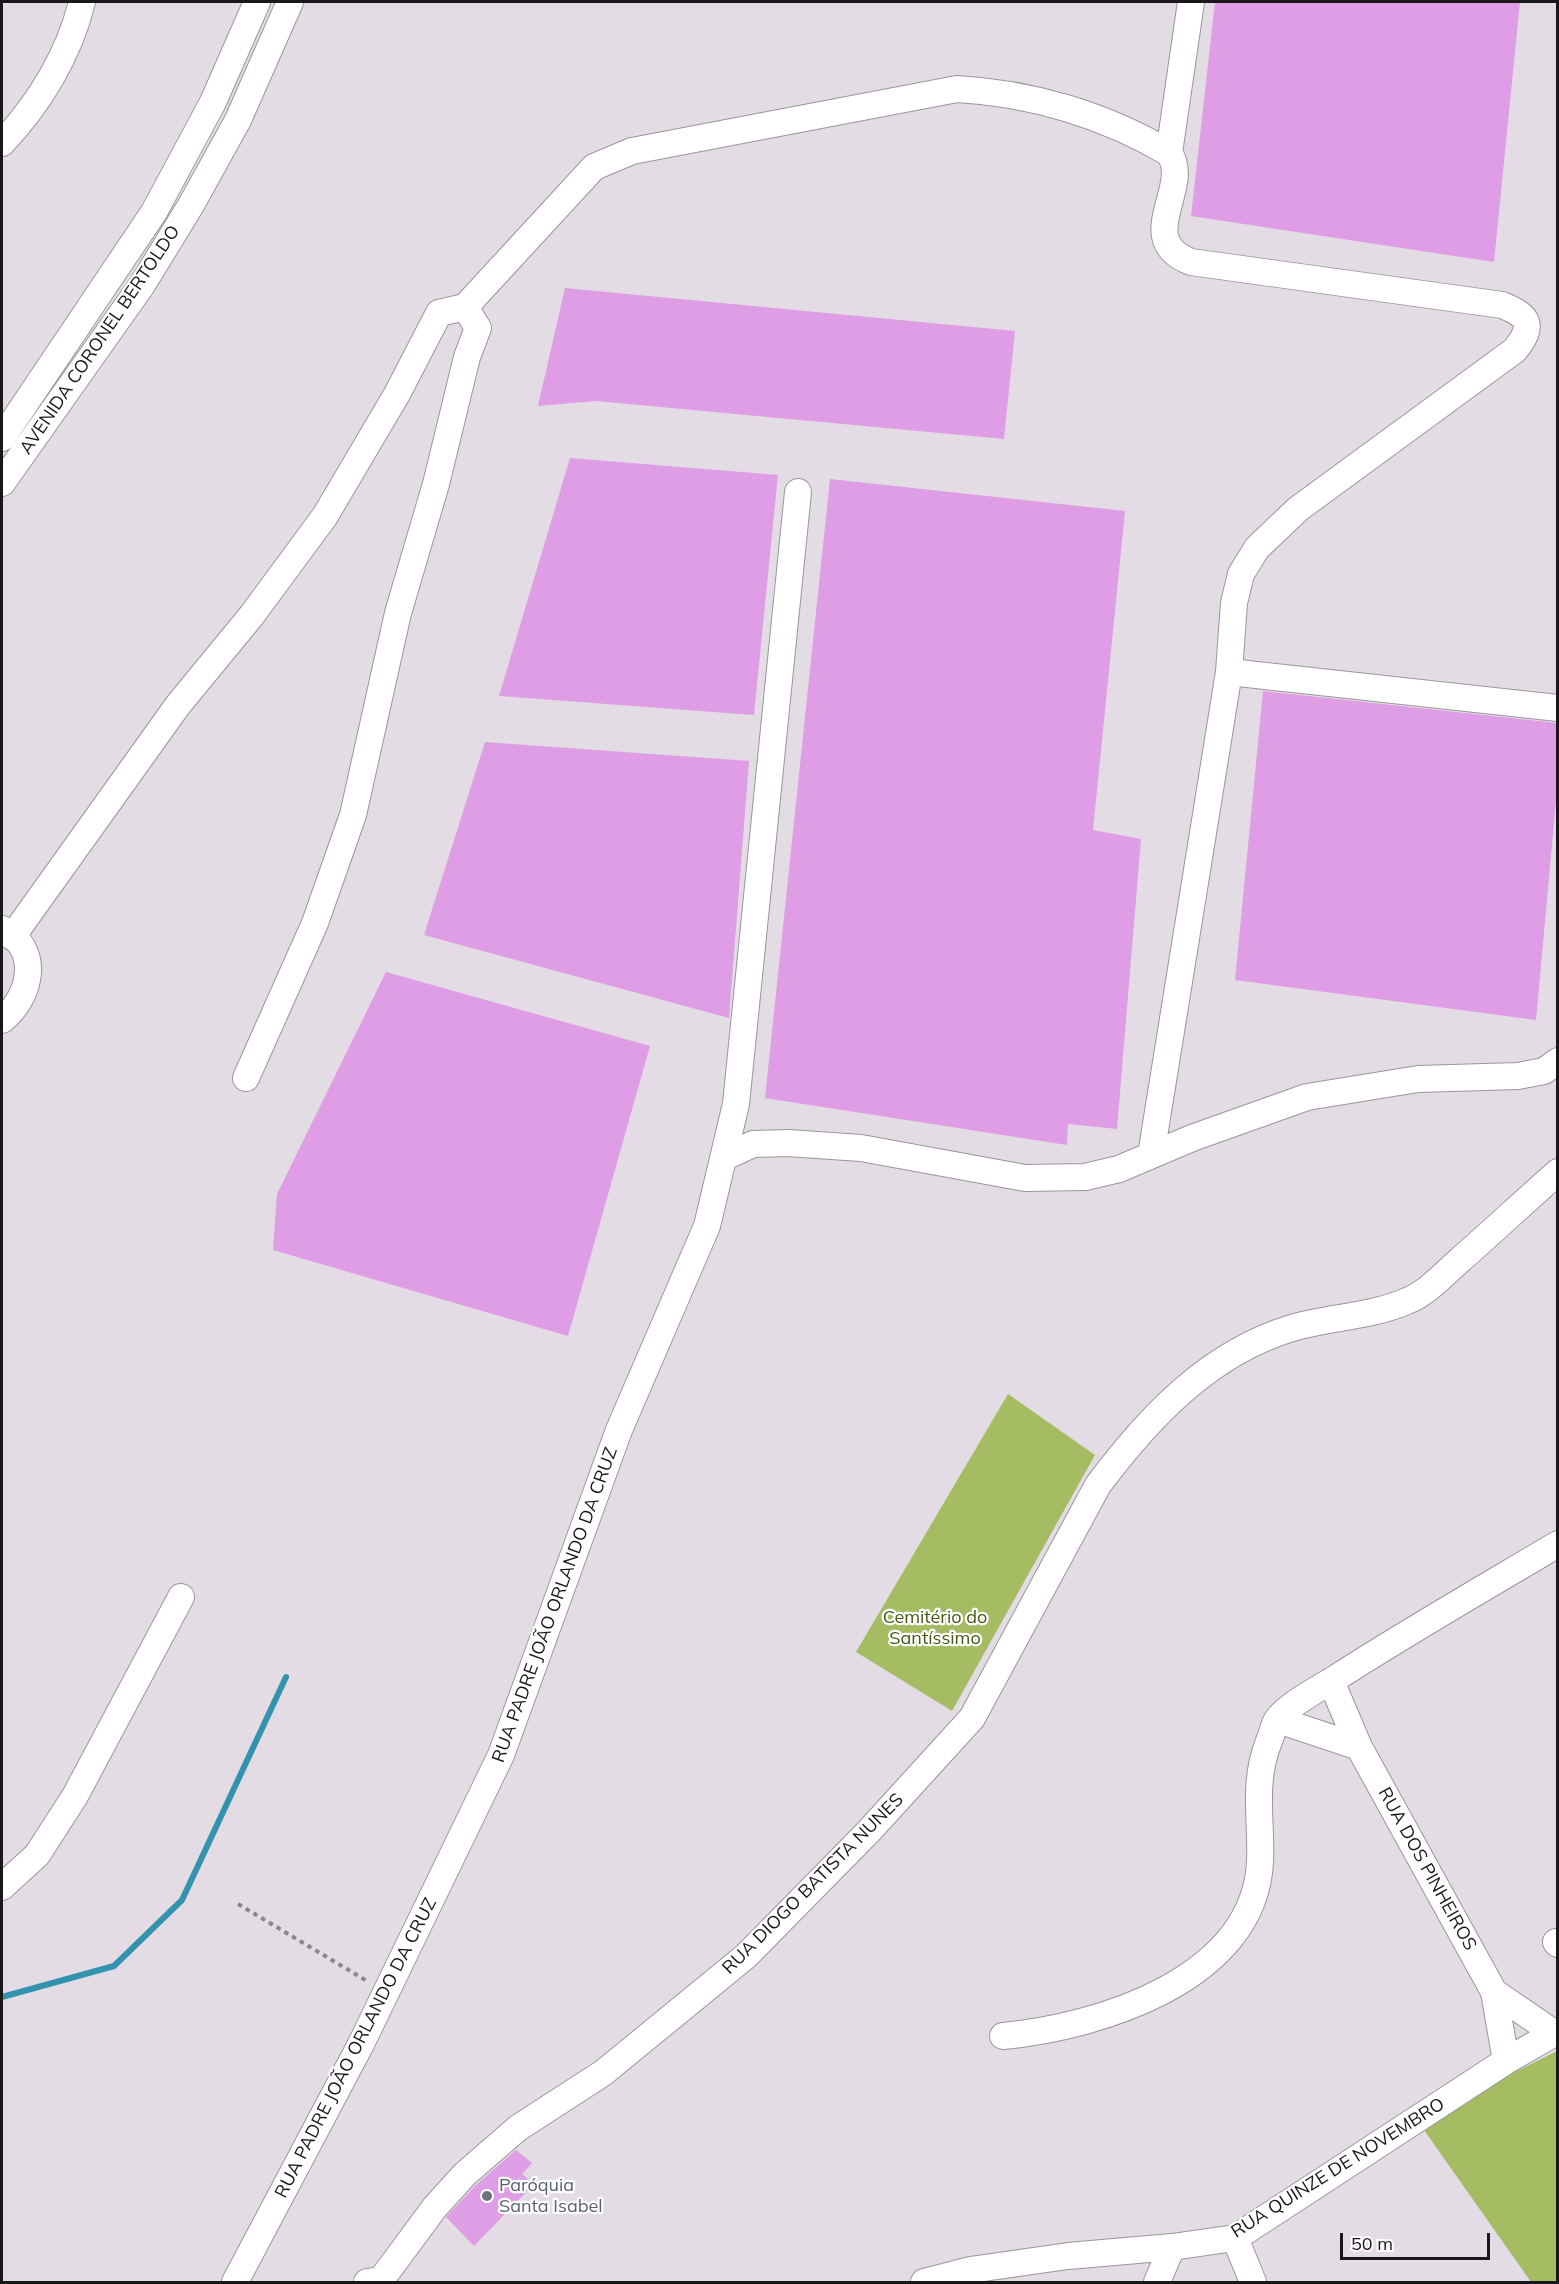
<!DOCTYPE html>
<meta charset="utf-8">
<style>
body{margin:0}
#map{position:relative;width:1559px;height:2284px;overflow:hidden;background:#e3dce4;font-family:Mulish,sans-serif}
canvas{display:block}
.frame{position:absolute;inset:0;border:3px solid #1a171a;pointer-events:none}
.scale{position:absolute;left:1340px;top:2233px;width:150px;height:27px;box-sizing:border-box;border:3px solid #1a171a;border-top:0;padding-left:8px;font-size:18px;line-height:21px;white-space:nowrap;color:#1a171a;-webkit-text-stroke:4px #fff;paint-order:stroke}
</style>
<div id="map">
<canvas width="1559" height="2284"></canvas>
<div class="frame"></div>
<div class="scale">50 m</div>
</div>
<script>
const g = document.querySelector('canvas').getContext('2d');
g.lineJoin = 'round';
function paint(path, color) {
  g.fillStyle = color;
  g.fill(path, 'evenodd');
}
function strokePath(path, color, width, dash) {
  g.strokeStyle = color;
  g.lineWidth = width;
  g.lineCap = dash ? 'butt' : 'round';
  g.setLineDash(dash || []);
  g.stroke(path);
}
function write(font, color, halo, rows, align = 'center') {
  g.font = font + ' Mulish,sans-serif';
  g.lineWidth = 4.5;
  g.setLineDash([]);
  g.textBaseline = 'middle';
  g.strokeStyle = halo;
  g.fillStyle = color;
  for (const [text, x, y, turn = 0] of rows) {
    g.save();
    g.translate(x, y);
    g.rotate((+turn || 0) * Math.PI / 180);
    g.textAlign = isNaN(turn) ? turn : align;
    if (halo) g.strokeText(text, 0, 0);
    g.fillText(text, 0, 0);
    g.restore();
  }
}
const green = new Path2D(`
 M1008,1394L1095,1455L952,1711L856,1652Z
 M1557,2051V2282H1531L1424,2130L1493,2083Z`);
const stream = new Path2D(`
 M2,1997L114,1966L182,1900L286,1677`);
const building = new Path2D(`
 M1215,2H1520L1494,262L1191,216Z
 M565,288L1015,331L1004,439L596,401L538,406Z
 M570,458L778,475L754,715L499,696Z
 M830,479L1125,511L1093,830L1141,839L1117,1129L1068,1124L1067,1145L765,1098Z
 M1263,691L1557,723V790L1536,1020L1235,980Z
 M485,742L749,761L729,1018L424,935Z
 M386,972L650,1046L568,1336L273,1250L277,1194Z
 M516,2150L532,2163L522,2174L534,2184L474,2246L446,2217L476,2185Z`);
const path = new Path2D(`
 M238,1904L367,1981`);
const minor = new Path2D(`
 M2,143C39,104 69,55 82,2
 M1169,153L1191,2
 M2,438L154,212L213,102L257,2
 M2,483L142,285L191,205L238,120L290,2
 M2,929C42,949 31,997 2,1020
 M12,937L178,705L252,615L325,516L397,394L439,313L465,307L594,167L632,151L957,89C1031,93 1105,115 1169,153C1193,187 1132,239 1191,262L1502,305C1529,316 1535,325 1515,350L1298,509L1257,548L1241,574L1234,603L1229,672L1558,708
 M246,1078L315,923L353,815L398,613L436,484L467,357L478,328L465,307
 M1151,1155L1229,672
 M725,1157L753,1144L788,1143L861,1148L1025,1178L1085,1177L1119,1169L1192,1138L1307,1097L1418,1079L1518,1076L1544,1071L1558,1061
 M1331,1681L1359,1747L1494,1992L1506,2061
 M1278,1720L1359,1747
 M2,1887L37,1855L75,1796L181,1597
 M1556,1942L1558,1944
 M1494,1992L1554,2033
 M1003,2036C1098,2027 1254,1980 1260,1862C1262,1819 1252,1784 1269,1741C1272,1735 1273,1726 1277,1720C1287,1705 1320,1688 1336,1678C1409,1631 1484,1588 1558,1544
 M1235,2238L1253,2282
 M235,2282L361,2044L501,1755L619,1430L707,1226L736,1104L798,492
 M367,2282L381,2280L435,2207L465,2174L518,2128L603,2073L746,1956L870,1830L972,1718L1098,1485C1149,1417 1209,1353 1292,1328C1329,1317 1370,1317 1407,1301C1427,1293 1443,1275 1460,1260C1493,1231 1525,1201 1558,1172
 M924,2282L970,2270L1068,2256L1172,2247L1235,2238L1506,2061L1558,2031
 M1157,2282L1172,2247`);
const markers = [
 [487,2196,6,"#6b7280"]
];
const streetNames = [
 ["AVENIDA CORONEL BERTOLDO",100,340,-56],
 ["RUA PADRE JOÃO ORLANDO DA CRUZ",555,1605,-70],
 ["RUA DOS PINHEIROS",1427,1869,61],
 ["RUA DIOGO BATISTA NUNES",813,1884,-45],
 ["RUA PADRE JOÃO ORLANDO DA CRUZ",356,2048,-63],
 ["RUA QUINZE DE NOVEMBRO",1338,2168,-32]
];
const parkNames = [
 ["Cemitério do",935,1618],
 ["Santíssimo",935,1639]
];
const worshipNames = [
 ["Paróquia",499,2186],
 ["Santa Isabel",499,2207]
];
paint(green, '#a6bc63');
strokePath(stream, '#3392ae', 6);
paint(building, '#de9de4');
strokePath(minor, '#9c959c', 28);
strokePath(path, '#8b868c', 4, [4.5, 4.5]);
strokePath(minor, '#fff', 26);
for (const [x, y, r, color] of markers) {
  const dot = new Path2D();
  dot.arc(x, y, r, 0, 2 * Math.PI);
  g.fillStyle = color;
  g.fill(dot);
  strokePath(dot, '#fff', 2);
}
write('18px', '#1a171a', '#fff', streetNames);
write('18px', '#485715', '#fff', parkNames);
write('18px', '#5b616d', '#fff', worshipNames, 'left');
</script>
